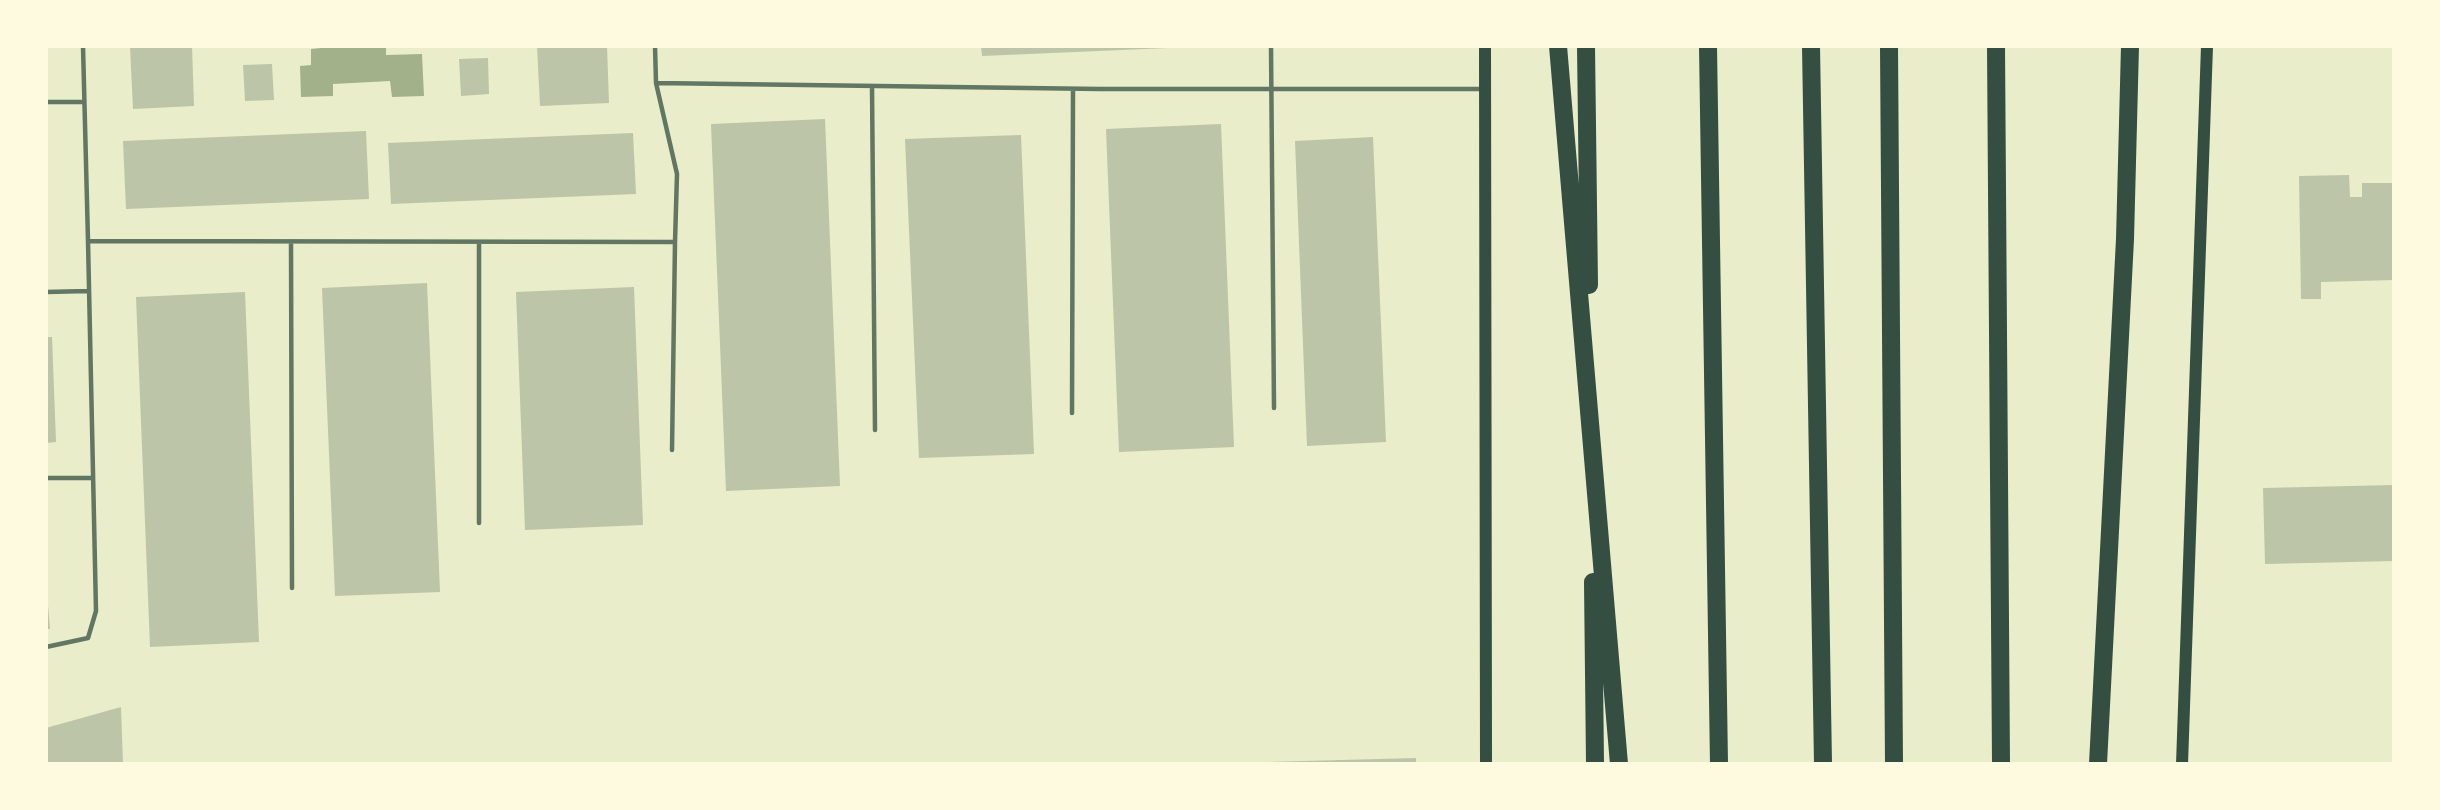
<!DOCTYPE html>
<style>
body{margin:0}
#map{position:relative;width:2440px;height:810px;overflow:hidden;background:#e9edc9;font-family:Manrope,sans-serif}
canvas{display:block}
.frame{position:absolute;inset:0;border:48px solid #fefae0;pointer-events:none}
</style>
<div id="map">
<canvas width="2440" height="810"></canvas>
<div class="frame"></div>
</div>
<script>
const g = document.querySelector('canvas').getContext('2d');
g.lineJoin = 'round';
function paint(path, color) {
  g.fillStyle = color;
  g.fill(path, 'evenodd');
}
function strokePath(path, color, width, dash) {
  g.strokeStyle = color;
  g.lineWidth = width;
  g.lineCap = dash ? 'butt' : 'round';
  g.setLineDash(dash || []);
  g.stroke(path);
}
const water = new Path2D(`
 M331,47H386V55L422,54L424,96L392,97L390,81L333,84V96L301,97L300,66L311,65V49Z`);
const building = new Path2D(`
 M130,46H192L194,106L133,109Z
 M537,46H607L609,103L540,106Z
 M981,46H1168V48L982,56Z
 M488,58L489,94L461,96L459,59Z
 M272,64L274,100L245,101L243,65Z
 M825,119L840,486L726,491L711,124Z
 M1221,124L1234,447L1119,452L1106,129Z
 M366,131L369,199L126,209L123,141Z
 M633,133L636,194L391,204L388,143Z
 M1021,135L1034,454L919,458L905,139Z
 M1373,137L1386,442L1307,446L1295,141Z
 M2349,175L2350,197H2362V183H2394V280L2321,282V299H2301L2299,176Z
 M427,283L440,592L335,596L322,288Z
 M634,287L643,525L525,530L516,292Z
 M245,292L259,642L150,647L136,297Z
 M46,337H52L56,442L46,443Z
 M2394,485V561L2265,564L2263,488Z
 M46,582L50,629H46Z
 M121,707L123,764H46V728Z
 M1416,758V764H1267V762Z`);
const service = new Path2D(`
 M83,46L88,241L675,242L677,174L656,83
 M655,46L656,83L1100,89H1484
 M1271,46L1274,408
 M872,86L875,430
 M46,102H84
 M291,242L292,588
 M479,242V523
 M46,292L88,291
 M1072,413L1073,89
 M672,450L675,242
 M46,478H93
 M46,647L88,638L96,611L88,241`);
const secondary = new Path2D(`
 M1485,46L1486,764
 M2182,764L2207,46`);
const motorway = new Path2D(`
 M1558,46L1619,764
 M1586,46L1589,285
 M1708,46L1719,764
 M1811,46L1823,764
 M1889,46L1894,764
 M1996,46L2001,764
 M1593,582L1595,764
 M2098,764L2125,239L2130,46`);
paint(water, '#a3b18a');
paint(building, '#bcc5a7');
strokePath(service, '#617663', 4.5);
strokePath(secondary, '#344e41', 12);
strokePath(motorway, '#344e41', 18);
</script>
